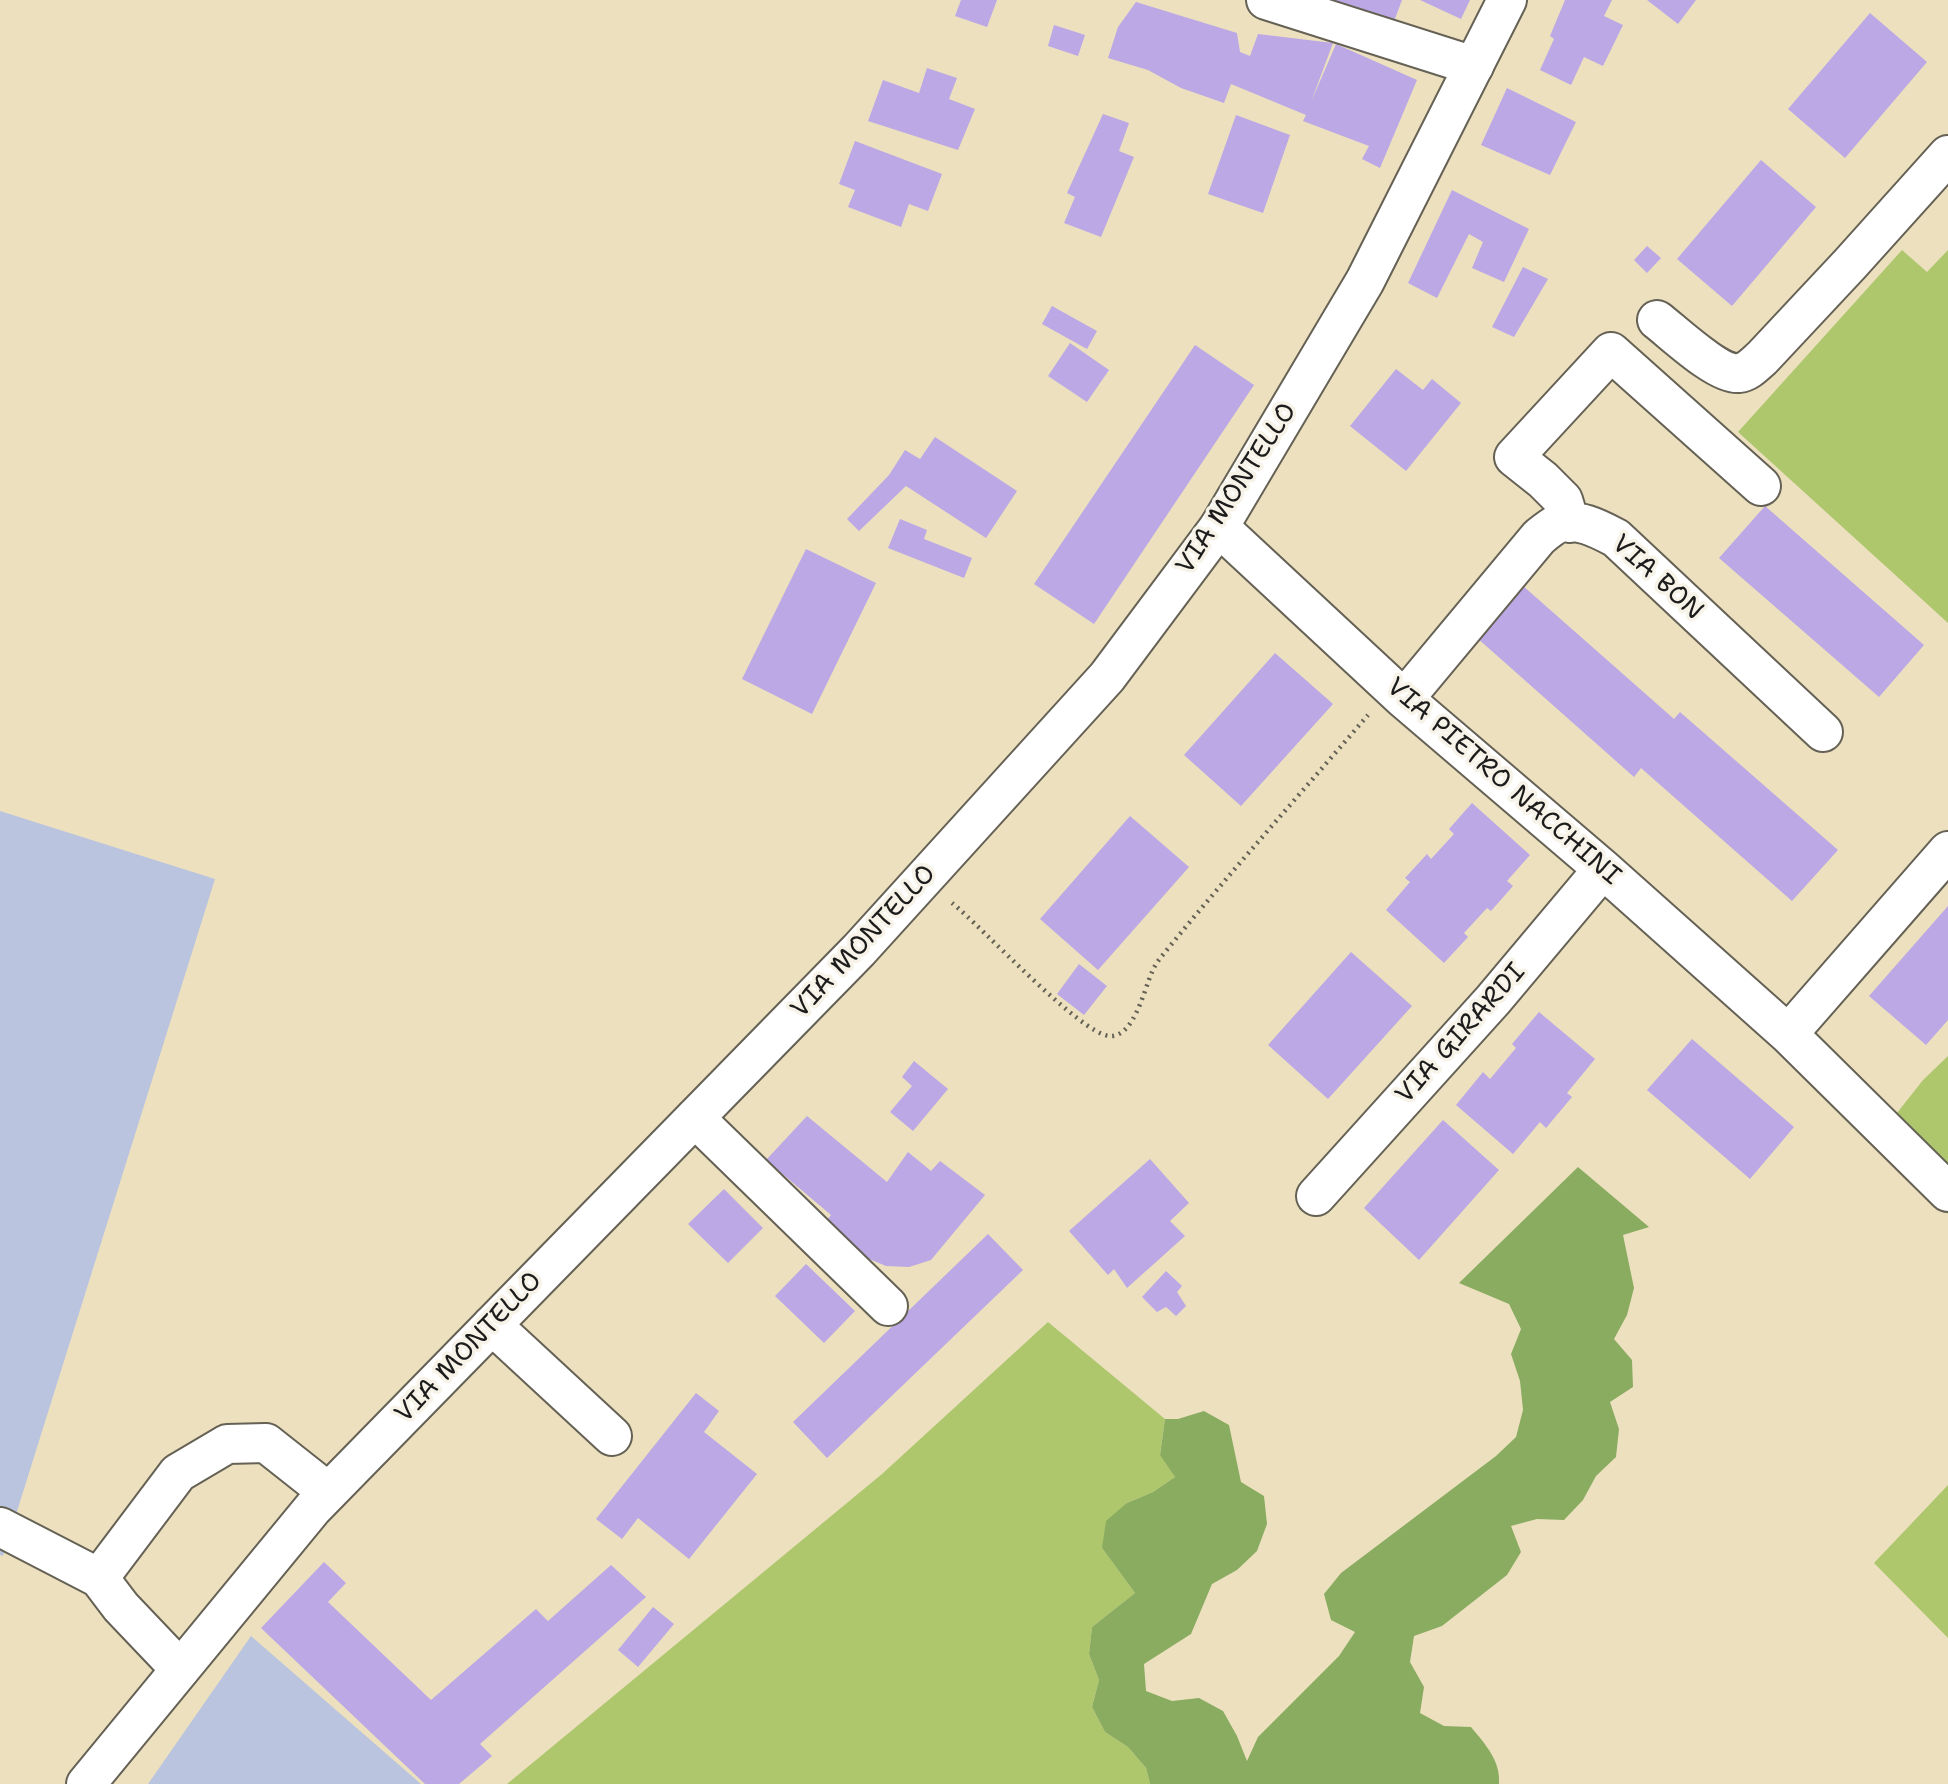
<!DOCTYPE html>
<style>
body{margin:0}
canvas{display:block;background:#ece0bf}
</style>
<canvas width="1948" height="1784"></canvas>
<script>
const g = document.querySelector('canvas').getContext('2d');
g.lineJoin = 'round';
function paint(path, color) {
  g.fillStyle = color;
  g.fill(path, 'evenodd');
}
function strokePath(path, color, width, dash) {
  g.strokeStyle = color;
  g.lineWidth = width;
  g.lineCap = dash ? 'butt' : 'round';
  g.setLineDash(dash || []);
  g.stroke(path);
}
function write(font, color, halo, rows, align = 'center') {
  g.font = font + ' "Shantell Sans",sans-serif';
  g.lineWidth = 7;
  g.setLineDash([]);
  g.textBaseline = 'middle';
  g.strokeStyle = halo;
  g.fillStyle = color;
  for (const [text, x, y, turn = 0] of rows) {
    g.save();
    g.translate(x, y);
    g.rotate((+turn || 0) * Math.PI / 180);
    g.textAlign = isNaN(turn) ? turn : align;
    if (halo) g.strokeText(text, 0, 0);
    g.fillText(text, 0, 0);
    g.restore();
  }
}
const industrial = new Path2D(`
 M0,811L215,879L3,1556L0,1555Z
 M251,1636L421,1784H148Z`);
const green = new Path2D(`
 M1902,250L1927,272L1948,250V623L1738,432Z
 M1948,1056V1214L1874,1142L1923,1080Z
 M1048,1322L1165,1419L1160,1454L1175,1477L1153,1492L1127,1503L1102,1548L1135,1593L1092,1627L1089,1654L1099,1680L1092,1707L1105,1732L1128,1747L1146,1768L1150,1784H507L882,1474Z
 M1948,1485V1638L1874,1563Z`);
const forest = new Path2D(`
 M1578,1167L1649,1227L1623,1235L1634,1288L1627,1315L1614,1339L1632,1360L1633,1387L1610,1402L1619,1429L1616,1457L1596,1476L1583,1500L1564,1520L1537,1519L1511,1526L1521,1552L1507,1575L1442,1626L1414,1636L1410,1662L1424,1687L1420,1713L1444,1726L1471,1727C1485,1744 1501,1761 1499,1784H1150L1146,1768L1128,1747L1105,1732L1092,1707L1099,1680L1089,1654L1092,1627L1135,1593L1102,1548L1106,1521L1127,1503L1153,1492L1175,1477L1160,1455L1165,1419H1178L1204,1411L1229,1425L1241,1482L1264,1496L1267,1524L1257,1551L1237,1570L1212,1584L1191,1634L1144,1664L1146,1691L1172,1701L1199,1698L1223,1711L1237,1736L1247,1761L1258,1737L1339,1656L1355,1632L1331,1620L1324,1594L1341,1573L1496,1456L1516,1437L1523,1410L1520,1381L1511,1354L1521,1329L1509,1304L1459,1283Z`);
const building = new Path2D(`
 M961,0H997L987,27L955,16Z
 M1325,0H1402L1393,24Z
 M1420,0H1470L1461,19Z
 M1565,0H1612L1604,16L1623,25L1603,66L1584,57L1571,85L1540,70L1554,39L1550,36Z
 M1647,0H1696L1678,24Z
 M1136,2L1237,33L1240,52L1250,56L1258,34L1333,43L1311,102L1336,44L1417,80L1380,168L1362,159L1369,146L1303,121L1306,115L1231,84L1224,103L1181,88L1148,70L1108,58L1118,27Z
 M1870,13L1927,62L1845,158L1788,109Z
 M1054,25L1085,35L1078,56L1048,46Z
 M927,68L957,78L949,99L975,109L958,150L868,121L883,80L919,93Z
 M1507,88L1576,122L1550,175L1481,145Z
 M1103,114L1129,123L1119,151L1134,157L1101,237L1064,223L1075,197L1067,193Z
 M1236,115L1290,135L1263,213L1208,194Z
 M855,141L942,174L928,211L909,204L901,227L848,207L855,190L839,184Z
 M1761,160L1816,207L1732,306L1677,259Z
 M1452,190L1529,229L1504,282L1472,268L1483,242L1469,234L1437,298L1408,283Z
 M1647,246L1661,258L1647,273L1634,260Z
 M1523,267L1548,279L1514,337L1492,327Z
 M1052,306L1097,331L1087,349L1042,324Z
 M1070,343L1109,370L1087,402L1048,376Z
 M1195,345L1254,385L1094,624L1034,584Z
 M1396,369L1423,390L1432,379L1461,403L1406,471L1350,426Z
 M935,437L1017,491L986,538L906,486L859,531L847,519L889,475L905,450L920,459Z
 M1765,506L1924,645L1879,697L1719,558Z
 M900,519L927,530L924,539L972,558L964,578L888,548Z
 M806,549L876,583L812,714L742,679Z
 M1522,585L1674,719L1680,712L1838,850L1792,901L1641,768L1634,777L1476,637Z
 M1275,653L1333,704L1241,806L1184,755Z
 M1472,803L1530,855L1507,881L1513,886L1491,911L1487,908L1464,933L1468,937L1444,963L1386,910L1410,882L1405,878L1427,854L1431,859L1454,834L1449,829Z
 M1130,816L1189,867L1098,970L1040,919Z
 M1948,906V1020L1926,1045L1869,996Z
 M1351,952L1412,1006L1328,1099L1268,1045Z
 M1079,964L1107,986L1084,1015L1057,994Z
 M1539,1012L1595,1059L1567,1093L1572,1097L1546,1128L1540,1122L1513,1154L1456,1105L1483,1072L1490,1079L1516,1048L1512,1044Z
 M1692,1039L1794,1127L1750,1179L1647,1090Z
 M914,1061L948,1089L913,1131L890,1112L912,1086L902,1077Z
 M807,1116L887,1182L908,1152L931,1171L940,1161L985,1195L931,1260L909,1267L886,1266L867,1258L825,1223L831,1215L766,1160Z
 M1443,1120L1499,1170L1419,1260L1364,1208Z
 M1150,1159L1189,1203L1170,1221L1185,1236L1127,1288L1114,1269L1108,1275L1069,1231Z
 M724,1189L763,1228L728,1263L688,1224Z
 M988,1234L1023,1270L827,1458L793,1422Z
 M806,1264L855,1311L824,1343L775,1296Z
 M1166,1271L1182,1286L1177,1292L1186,1306L1176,1316L1166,1307L1157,1312L1142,1297Z
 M696,1393L719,1411L704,1432L757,1474L689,1559L638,1518L622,1539L596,1519Z
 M324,1562L346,1583L328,1602L431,1700L536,1609L548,1621L611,1565L646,1597L480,1744L492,1756L459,1784H425L261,1628Z
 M653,1607L674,1624L638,1667L618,1650Z`);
const path = new Path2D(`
 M952,903C981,926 1081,1035 1110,1036C1134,1037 1144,990 1152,972C1156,962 1163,955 1170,946C1234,868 1302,792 1368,715`);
const minor = new Path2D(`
 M1266,0L1474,66
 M1657,320C1674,333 1719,376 1739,373C1748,372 1755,364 1762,358L1850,264L1948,155
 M1570,523L1563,500L1543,480L1514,457L1611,352L1761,486
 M1219,527L1404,699L1603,869L1788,1034L1948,1192
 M1404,699L1539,537C1544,533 1551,527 1557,524C1577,517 1599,529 1616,538L1823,732
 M1788,1034L1948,851
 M695,1118L888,1306
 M1316,1196L1493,1000L1603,869
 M492,1325L612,1436
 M0,1527L99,1578
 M180,1669L121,1607L99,1578L178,1473L227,1444L266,1443L328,1492`);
const major = new Path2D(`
 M86,1784L313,1508L859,950L1107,677L1219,527L1365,281L1507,0`);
const streetNames = [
 ["VIA MONTELLO",1237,489,-57],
 ["VIA BON",1657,578,42],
 ["VIA PIETRO NACCHINI",1503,782,41],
 ["VIA MONTELLO",864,942,-47],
 ["VIA GIRARDI",1461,1034,-48],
 ["VIA MONTELLO",469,1348,-46]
];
paint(industrial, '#bac4de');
paint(green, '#aec76d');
paint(forest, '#8aac60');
paint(building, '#bba8e5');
strokePath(minor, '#656155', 42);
strokePath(major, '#656155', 42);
strokePath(path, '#656155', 4.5, [2, 5]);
strokePath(minor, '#fff', 38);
strokePath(major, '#fff', 38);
write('26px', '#1c1c1c', '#f7f3e8', streetNames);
</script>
